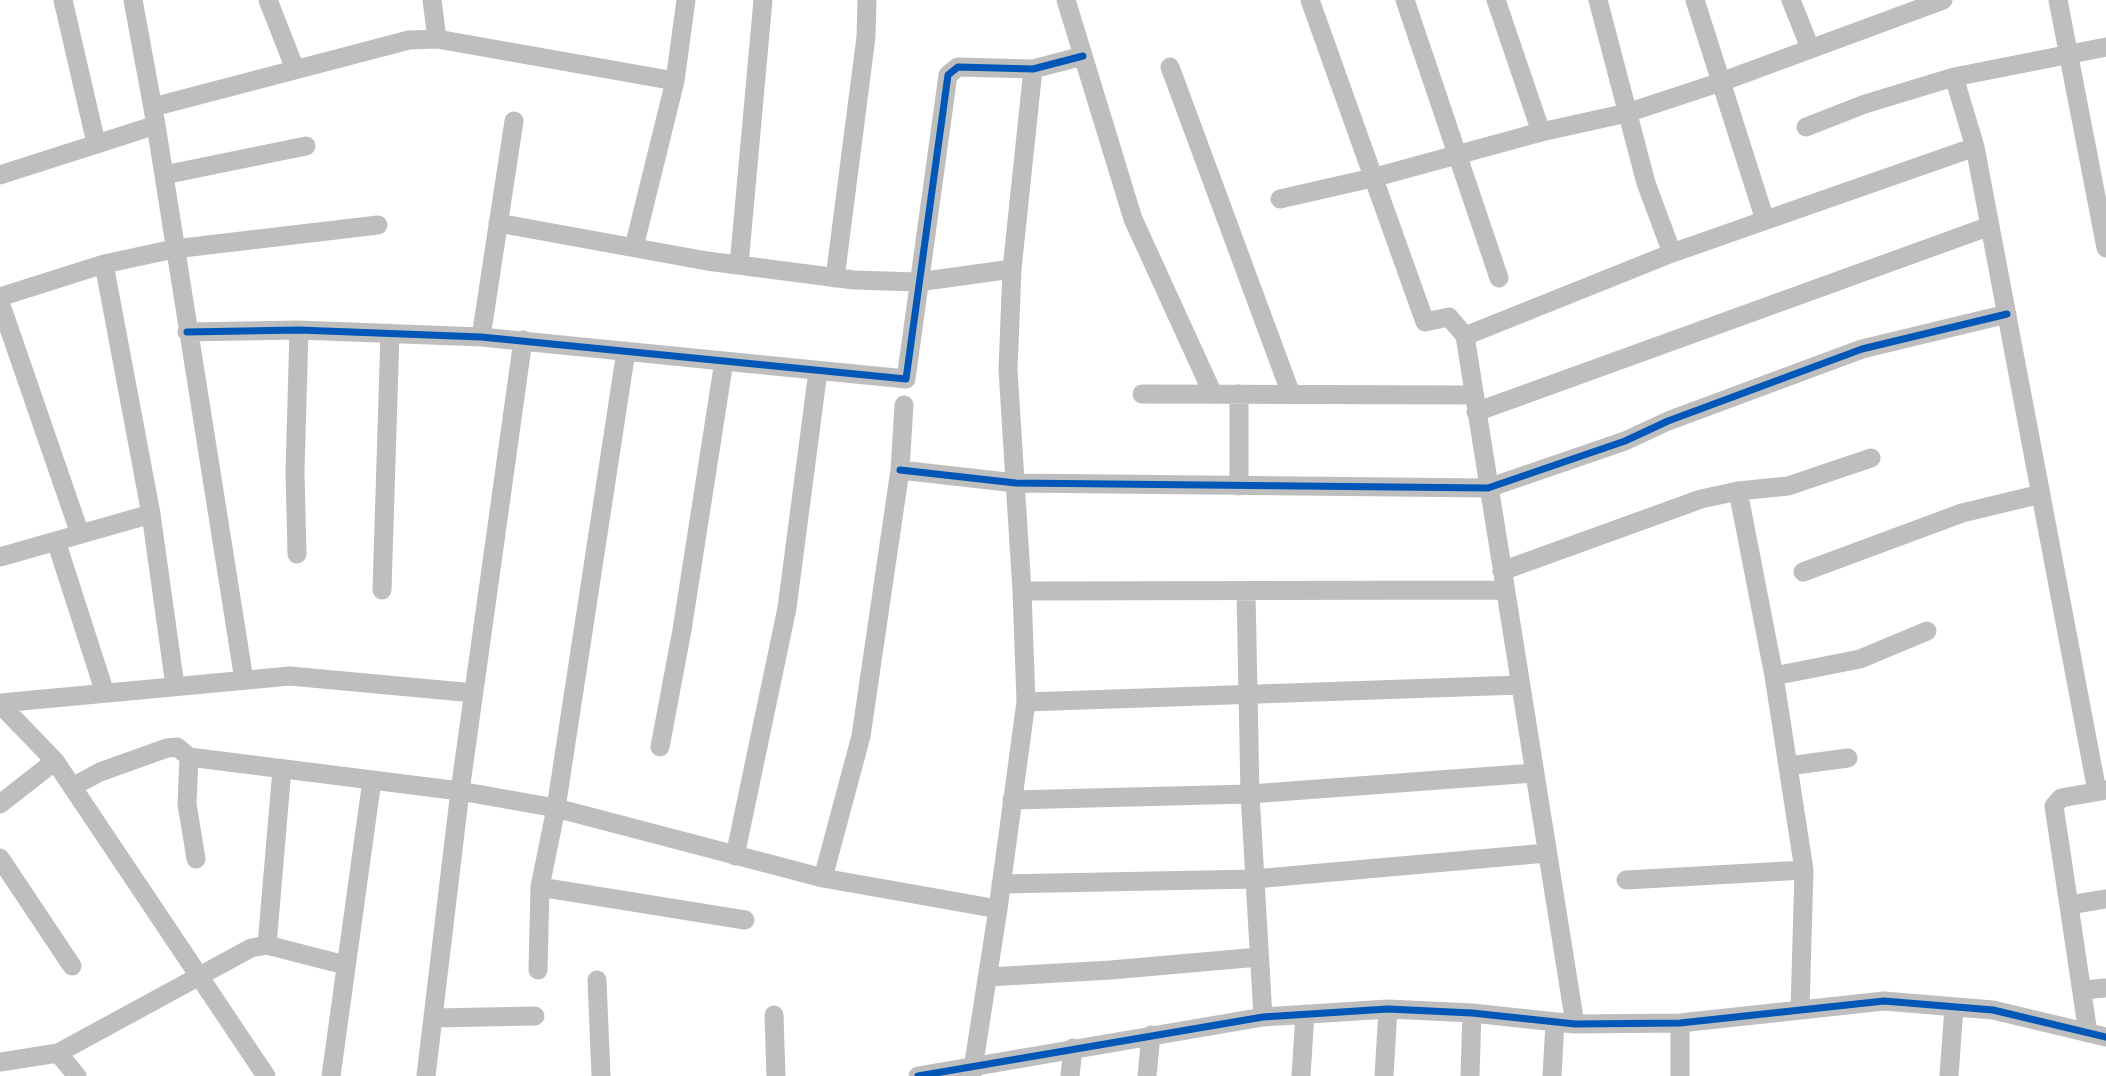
<!DOCTYPE html>
<style>
body{margin:0}
canvas{display:block;background:#fff}
</style>
<canvas width="2106" height="1076"></canvas>
<script>
const g = document.querySelector('canvas').getContext('2d');
g.lineJoin = 'round';
function strokePath(path, color, width, dash) {
  g.strokeStyle = color;
  g.lineWidth = width;
  g.lineCap = dash ? 'butt' : 'round';
  g.setLineDash(dash || []);
  g.stroke(path);
}
const street = new Path2D(`
 M63,0L96,143
 M133,0L156,125L244,680
 M268,0L295,69
 M432,0L437,39
 M1066,0L1133,219L1213,394
 M1310,0L1425,322L1449,317L1465,336L1575,1024
 M1405,0L1499,278
 M1496,0L1541,132
 M1598,0L1646,183L1672,253
 M1695,0L1765,220
 M1791,0L1810,48
 M2058,0L2106,248
 M1170,67L1291,394
 M1954,77L1975,147L2097,791
 M153,107L409,40L437,39L675,81
 M1806,127L1865,104L1954,77L2106,47
 M0,175L156,125
 M164,175L306,146
 M1280,199L1372,178L1541,132L1627,113L1721,82L1943,0
 M498,223L707,261L854,280L918,282L1012,269
 M634,247L675,81L686,0
 M104,264L151,514L175,686
 M739,265L763,0
 M835,278L866,37L867,0
 M0,297L104,264L174,249L378,225
 M0,302L80,534
 M187,332L299,330L481,337L906,379L948,75L958,67L1033,69L1083,56
 M1465,336L1672,253L1975,147
 M481,337L514,121
 M1142,394L1474,395
 M1476,412L1990,226
 M900,470L1016,483L1488,488L1625,441L1668,421L1862,349L2007,314
 M1239,486V394
 M1738,491L1774,676L1804,870L1800,1010
 M56,541L105,693
 M297,554L295,472L299,330
 M0,557L151,514
 M1502,571L1701,499L1738,491L1788,486L1871,458
 M1803,572L1962,513L2041,494
 M382,590L390,333
 M1022,591L1505,590
 M1246,591L1250,794L1263,1017
 M1774,676L1860,659L1927,631
 M1026,702L1520,685
 M0,703L290,676L474,693
 M0,704L55,761L266,1076
 M660,747L682,630L724,361
 M189,757L187,804L196,859
 M1788,766L1848,758
 M72,787L100,772L167,748L177,747L189,757L460,791L556,808L823,878L998,909
 M1012,800L1250,794L1534,773
 M0,804L55,761
 M735,856L787,608L818,371
 M0,858L72,966
 M823,878L861,736L900,470L904,405
 M1626,880L1804,870
 M1001,884L1254,879L1547,853
 M540,887L745,920
 M2069,905L2106,899
 M267,945L282,769
 M538,970L540,887L556,808L626,351
 M988,977L1111,970L1259,957
 M597,980L601,1076
 M2083,990L2106,988
 M774,1015L776,1076
 M433,1018L535,1016
 M1680,1023V1076
 M2088,1033L2054,806L2061,798L2106,790
 M58,1053L251,948L267,945L345,965
 M0,1062L58,1053L77,1076
 M972,1075L998,909L1026,702L1022,591L1008,370L1012,269L1033,69
 M331,1076L372,780
 M426,1076L460,791L523,340
 M918,1076L1263,1017L1388,1009L1472,1013L1575,1024L1680,1023L1884,1001L1993,1010L2106,1037
 M1070,1076L1073,1048
 M1147,1076L1151,1035
 M1301,1076L1305,1014
 M1384,1076L1388,1009
 M1470,1076L1472,1013
 M1552,1076L1555,1022
 M1949,1076L1954,1007`);
const cycleway = new Path2D(`
 M187,332L299,330L481,337L906,379L948,75L958,67L1033,69L1083,56
 M900,470L1016,483L1488,488L1625,441L1668,421L1862,349L2007,314
 M918,1076L1263,1017L1388,1009L1472,1013L1575,1024L1680,1023L1884,1001L1993,1010L2106,1037`);
strokePath(street, '#bebebe', 19);
strokePath(cycleway, '#0057b8', 7);
</script>
